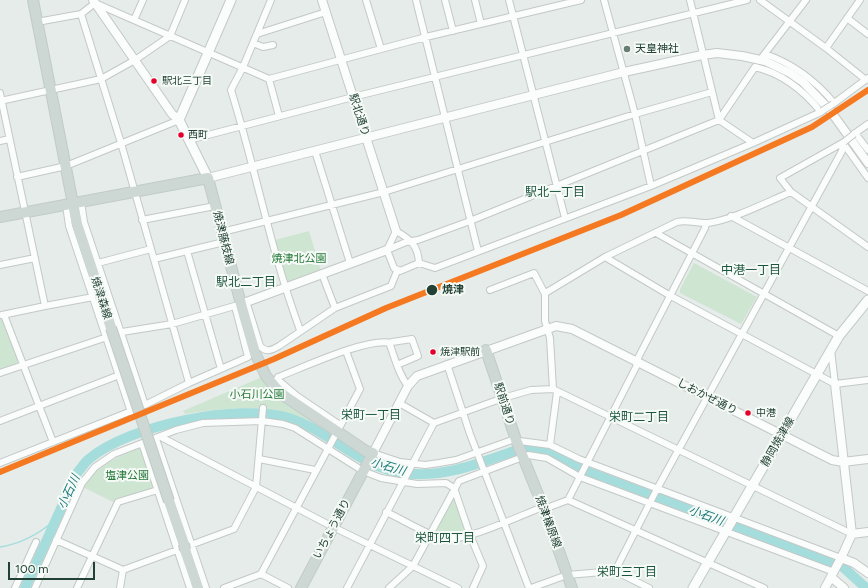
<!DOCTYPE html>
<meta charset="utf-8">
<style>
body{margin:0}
#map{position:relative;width:868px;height:588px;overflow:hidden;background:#e6ece9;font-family:Figtree,sans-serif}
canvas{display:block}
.scale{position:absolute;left:8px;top:562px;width:87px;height:18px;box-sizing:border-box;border:2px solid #224134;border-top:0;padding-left:5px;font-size:12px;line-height:14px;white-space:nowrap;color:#224134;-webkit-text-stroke:3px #f5faf6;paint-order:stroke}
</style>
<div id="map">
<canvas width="868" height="588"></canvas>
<div class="scale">100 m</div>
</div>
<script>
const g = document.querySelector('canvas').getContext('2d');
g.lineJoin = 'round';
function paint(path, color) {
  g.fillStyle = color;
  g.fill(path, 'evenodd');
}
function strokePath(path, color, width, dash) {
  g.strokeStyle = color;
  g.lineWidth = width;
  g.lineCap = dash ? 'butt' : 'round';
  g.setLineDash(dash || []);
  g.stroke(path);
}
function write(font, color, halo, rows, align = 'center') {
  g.font = font + ' Figtree,"Noto Sans JP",sans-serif';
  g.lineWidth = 4;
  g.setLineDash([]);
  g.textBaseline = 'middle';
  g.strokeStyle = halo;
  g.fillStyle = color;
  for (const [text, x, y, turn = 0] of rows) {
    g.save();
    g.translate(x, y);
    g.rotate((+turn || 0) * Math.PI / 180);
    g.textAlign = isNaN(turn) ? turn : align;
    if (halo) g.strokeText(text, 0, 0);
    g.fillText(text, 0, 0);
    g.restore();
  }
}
const green = new Path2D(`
 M309,231L321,271L288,283L286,281L275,240Z
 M694,263L757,297L741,324L680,293V289Z
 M0,318L2,320L18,360L17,364L0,371Z
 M262,377L315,421L314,423C274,403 228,407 185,414L183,411Z
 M139,448L141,449L154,486L153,489L115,503L83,487C97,465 116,458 139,448Z
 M454,496L467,533L446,536L438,534L437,529Z`);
const stream = new Path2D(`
 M0,547C20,544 40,533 55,520`);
const river = new Path2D(`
 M25,588L77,473C81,469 84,463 89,459C129,425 238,403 289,418C330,431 359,467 403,473C445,479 481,462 520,449C545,446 567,461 588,472L843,567L866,588`);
const minor = new Path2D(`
 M271,0L243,67L231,90C256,170 271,252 300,330
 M366,0L381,49
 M416,0L478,251
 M445,0L453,31
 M475,0L481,24
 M509,0L565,218
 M604,0L635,114L651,186
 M760,0L826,48L866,80
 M81,14L121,143L189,383
 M847,18L868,34
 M134,20L143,0
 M37,22L81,14L95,3L269,79
 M257,34L326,12
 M253,43L263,47L273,45
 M826,48L860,0
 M765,54C794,64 815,80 834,103
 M763,56L806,0
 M0,93L45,306L104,295
 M0,101L101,79L135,60L170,36L185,0
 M833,104L868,78
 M821,112C804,91 781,73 755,67L719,120L753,143L821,112L822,111
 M279,116L269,79L426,37L581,0
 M855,133L868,150
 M854,134L868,124
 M189,140L353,97L747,0
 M0,141L9,139
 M844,142L780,178L791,192L868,247
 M843,143L868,178
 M315,151L350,263
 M17,177L66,166L179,120
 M81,202L84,222L145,405L189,383L248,357L235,306
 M66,205L69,226L131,412
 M731,216L868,291
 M142,220L215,206
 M396,231C410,239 418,245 419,263L400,271L394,268L387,250Z
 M222,232L384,192L635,114L712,92
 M656,233L839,336
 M387,250L406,242L418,240L470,221L719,120L690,0
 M187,251L221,369
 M605,257L669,295L835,384L868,380
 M154,259L224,242
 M98,263L151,249
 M419,263L435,268L651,186L753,143
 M0,265L35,258
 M322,274L335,308
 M490,290L534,273L545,294
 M246,301L260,346C266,353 272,350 279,346L335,308L391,286L397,271
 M2,315L45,306
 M4,315L53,442
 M831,350L835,384
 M447,364L470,434L529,588
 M397,365L418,356L412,339L392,342L390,345C395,359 399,375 408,386
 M0,373L122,332L172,324L238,305
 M553,389L550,338L545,321V294L547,292L605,257L677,222C688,219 697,224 708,223C732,220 767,202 791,192
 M399,403L434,423L503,398L531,390L553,389L852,534
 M0,421L122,374
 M340,425L297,396L277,379L278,377C302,368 368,337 391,343
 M161,437L333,527L458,588
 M156,439L206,588
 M142,443L190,588
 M550,445L557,392
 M373,453L400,462L425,465L439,463L456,460L512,440L550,445L579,459L841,558
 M259,459L315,470
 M0,463L134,410
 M568,500L764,588
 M544,509L568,500L636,367L638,358L705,228L706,223
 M386,512C402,519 429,536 444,539C465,542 521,515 543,507
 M56,540L123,570
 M615,571L657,489L842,151L843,143
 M261,574L288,588
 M15,588L36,542
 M35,588L82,483L95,467L114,454L176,430L203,423L262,421L283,424L295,428L363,471L381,478L417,484L446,483L454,488L470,535L483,566L473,588
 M77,588L118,502L161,489
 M120,588L123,570L234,529L256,487L263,408
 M224,588L261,574L360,389L346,351
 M347,588L434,423
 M389,588L413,566L459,481L528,455L547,458L580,477L834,572
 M531,588L567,575L615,571L649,588`);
const tertiary = new Path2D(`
 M93,0L172,114L179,120
 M322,0L396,231
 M208,178L624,72L702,55L717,53L742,56L765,61L790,73L803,82L829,109L868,163
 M241,304L387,250
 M835,384L852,534L841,558L854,563L868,573
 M373,453L408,386L417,376L556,326L572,329L832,460L843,462L868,459
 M852,534L868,532
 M831,577L844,588
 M825,588L841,558`);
const secondary = new Path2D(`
 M208,178L179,120L231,0
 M693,588L839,336L868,300`);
const primary = new Path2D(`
 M33,0L77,224L100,293
 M0,217L208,178L242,308L255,353L266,376L280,393L366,451L373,453L301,588
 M102,298L111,328
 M486,350L516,440L544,509L572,588
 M169,501L184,544
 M185,550L198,588`);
const minorBridge = new Path2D(`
 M822,111L833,104
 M844,142L854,134`);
const primaryBridge = new Path2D(`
 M100,293L102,298
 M111,328L169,501
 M184,544L185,550`);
const rail1 = new Path2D(`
 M0,472L274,359L386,308L621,215L812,127L868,90`);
const markers = [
 [627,49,4,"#677d73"],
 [154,81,3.5,"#e4002b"],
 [181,135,3.5,"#e4002b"],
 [432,290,6,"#224134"],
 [433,352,3.5,"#e4002b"],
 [748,413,3.5,"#e4002b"]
];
const busNames = [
 ["駅北三丁目",162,81],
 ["西町",188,135],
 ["焼津駅前",440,352],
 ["中港",756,413]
];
const poiNames = [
 ["天皇神社",635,49]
];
const streetNames = [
 ["駅北通り",359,115,72],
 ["焼津藤枝線",223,238,76],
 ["焼津森線",101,298,72],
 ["しおかぜ通り",707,397,27],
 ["駅前通り",504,404,72],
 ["静岡焼津線",778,442,-60],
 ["焼津榛原線",548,522,70],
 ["いちょう通り",332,529,-62]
];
const parkNames = [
 ["焼津北公園",299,259],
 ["小石川公園",257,395],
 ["塩津公園",127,476]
];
const stopNames = [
 ["焼津",442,290]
];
const neighbourhoodNames = [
 ["駅北一丁目",555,192],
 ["中港一丁目",751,270],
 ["駅北二丁目",246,282],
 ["栄町一丁目",371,415],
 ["栄町二丁目",639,417],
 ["栄町四丁目",445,538],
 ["栄町三丁目",627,572]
];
const waterNames = [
 ["小石川",388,467,16],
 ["小石川",69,492,-65],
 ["小石川",706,516,20]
];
paint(green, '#cee5d2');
strokePath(stream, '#a5dddc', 1.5);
strokePath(river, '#a5dddc', 10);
strokePath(minor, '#c3c9c6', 8);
strokePath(tertiary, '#c3c9c6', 10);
strokePath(secondary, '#c1cac6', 11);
strokePath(primary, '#c2cbc7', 12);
strokePath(minor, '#fbfcfc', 6);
strokePath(tertiary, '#fbfcfc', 8);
strokePath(secondary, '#fbfcfc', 9);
strokePath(primary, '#cdd7d3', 10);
strokePath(minorBridge, '#c3c9c6', 8, []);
strokePath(primaryBridge, '#c2cbc7', 12, []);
strokePath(minorBridge, '#fbfcfc', 6);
strokePath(primaryBridge, '#cdd7d3', 10);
strokePath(rail1, '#f47921', 6);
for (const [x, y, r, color] of markers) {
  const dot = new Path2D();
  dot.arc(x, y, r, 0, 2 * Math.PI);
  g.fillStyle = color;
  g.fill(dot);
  strokePath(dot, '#f5faf6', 1.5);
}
write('10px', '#224134', '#f5faf6', busNames, 'left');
write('11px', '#224134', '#f5faf6', poiNames, 'left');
write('11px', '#224134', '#f5faf6', streetNames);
write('11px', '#297a3c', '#f5faf6', parkNames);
write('bold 11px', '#224134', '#f5faf6', stopNames, 'left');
write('12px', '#1c553e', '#f5faf6', neighbourhoodNames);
write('italic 12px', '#187a7b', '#f5faf6', waterNames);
</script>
